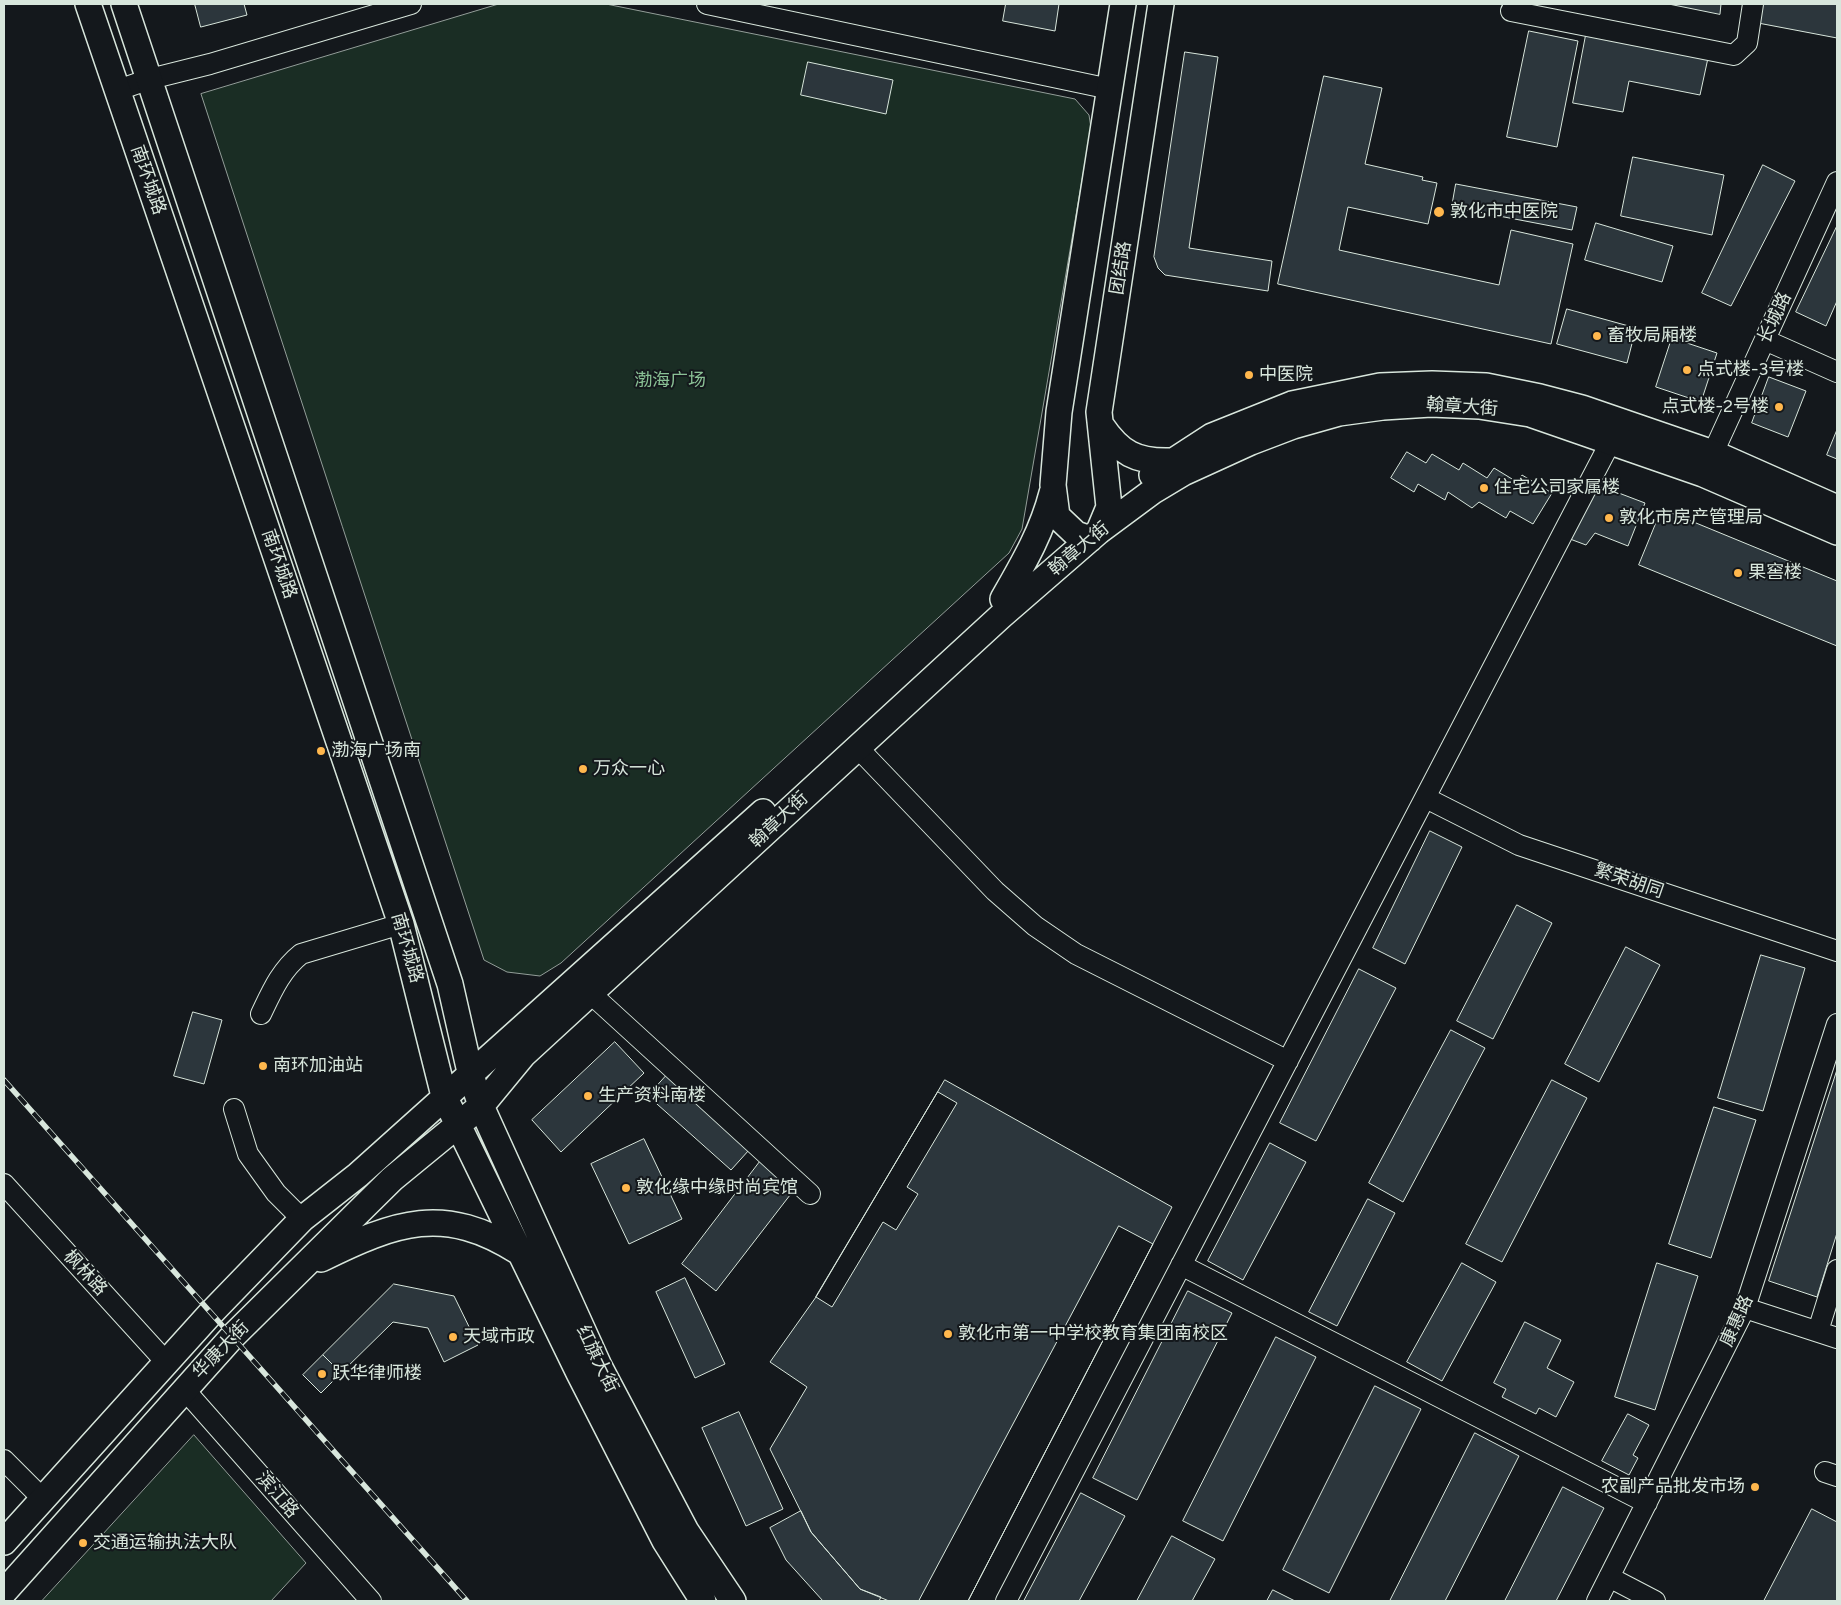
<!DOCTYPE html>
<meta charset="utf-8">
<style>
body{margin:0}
#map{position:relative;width:1841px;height:1605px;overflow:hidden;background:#14181c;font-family:Figtree,sans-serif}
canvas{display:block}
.frame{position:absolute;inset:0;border:5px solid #d8e6dc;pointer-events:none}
</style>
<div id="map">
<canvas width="1841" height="1605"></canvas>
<div class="frame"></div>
</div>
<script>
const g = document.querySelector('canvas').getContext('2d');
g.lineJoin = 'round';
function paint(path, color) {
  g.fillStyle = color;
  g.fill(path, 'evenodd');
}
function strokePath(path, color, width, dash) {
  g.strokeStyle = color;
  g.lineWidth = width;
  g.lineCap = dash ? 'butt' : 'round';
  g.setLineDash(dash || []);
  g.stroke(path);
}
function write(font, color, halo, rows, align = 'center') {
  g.font = font + ' Figtree,"Noto Sans SC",sans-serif';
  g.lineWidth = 4;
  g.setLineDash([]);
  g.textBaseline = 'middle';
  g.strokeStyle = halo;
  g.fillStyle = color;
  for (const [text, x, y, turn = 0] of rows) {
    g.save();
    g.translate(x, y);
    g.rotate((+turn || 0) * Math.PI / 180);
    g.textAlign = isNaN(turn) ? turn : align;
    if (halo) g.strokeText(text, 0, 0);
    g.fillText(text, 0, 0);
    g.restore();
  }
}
const green = new Path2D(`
 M499,4H606L1075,99L1089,115L1091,128L1022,529L1009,553L561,963L540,976L507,972L484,960L201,94Z
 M194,1435L306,1563L271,1601H42Z`);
const building = new Path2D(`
 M195,4H244L247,15L201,27Z
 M1006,4H1059L1055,31L1003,21Z
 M1669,4H1721L1720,14Z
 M1761,4H1837V38L1758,23Z
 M1529,31L1578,41L1557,147L1507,137Z
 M1586,35L1708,58L1700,95L1629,81L1623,112L1573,103Z
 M1185,52L1218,57L1189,248L1272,261L1268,291L1165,275L1158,268L1154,257Z
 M808,62L893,80L886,114L801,95Z
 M1324,76L1382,88L1365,164L1423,177L1422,180L1437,183L1428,224L1348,207L1339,250L1499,285L1511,230L1573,244L1551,344L1278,284Z
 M1633,157L1724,175L1712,235L1621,216Z
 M1763,165L1795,181L1731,306L1702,293Z
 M1456,184L1577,207L1572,230L1452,207Z
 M1596,223L1673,246L1662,282L1585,260Z
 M1837,226V301L1826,326L1796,312Z
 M1567,309L1636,328L1627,363L1557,344Z
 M1672,338L1717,353L1701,402L1656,387Z
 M1769,377L1806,391L1788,437L1752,423Z
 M1837,430V459L1827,455Z
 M1407,452L1426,463L1432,454L1459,470L1463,463L1487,478L1494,468L1517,482L1522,475L1552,493L1533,524L1510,511L1506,518L1479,502L1472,508L1448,492L1445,500L1418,484L1414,492L1391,478Z
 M1603,487L1645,503L1628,546L1595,533L1586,545L1570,539L1589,494Z
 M1662,509L1837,581V646L1639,565Z
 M1430,831L1462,847L1405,964L1373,948Z
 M1517,905L1552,923L1493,1039L1457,1021Z
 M1626,947L1660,965L1599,1082L1565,1064Z
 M1761,955L1805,968L1763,1111L1718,1098Z
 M1359,969L1396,988L1316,1141L1280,1123Z
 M193,1012L222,1020L204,1084L174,1076Z
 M1451,1030L1485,1048L1403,1202L1369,1183Z
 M615,1042L644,1073L561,1152L532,1120Z
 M1837,1070V1233L1817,1297L1769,1281Z
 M666,1076L749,1150L731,1170L648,1096Z
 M945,1080L1172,1207L968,1601H889L860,1589L811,1532L770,1449L807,1387L770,1362L816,1297Z
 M1552,1080L1587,1098L1502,1262L1466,1244Z
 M938,1092L957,1103L907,1187L918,1194L896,1230L883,1222L832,1307L816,1297Z
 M1714,1107L1756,1120L1711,1258L1669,1244Z
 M644,1139L682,1219L629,1244L591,1164Z
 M1270,1143L1306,1162L1243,1280L1208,1261Z
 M762,1159L797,1186L716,1291L682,1264Z
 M1368,1199L1395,1213L1337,1326L1309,1312Z
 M1119,1226L1153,1244L968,1601H919Z
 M1462,1263L1496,1282L1442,1381L1407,1362Z
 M1657,1263L1698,1276L1655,1410L1615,1397Z
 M685,1278L725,1364L695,1378L656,1292Z
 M394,1284L454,1296L478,1345L444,1362L428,1328L393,1322L341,1373L323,1355Z
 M1188,1291L1232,1313L1137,1500L1093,1478Z
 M1525,1322L1561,1340L1547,1368L1574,1382L1556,1417L1539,1408L1536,1414L1502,1397L1506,1389L1494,1383Z
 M1276,1337L1316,1357L1223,1541L1183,1521Z
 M323,1355L341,1373L321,1393L303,1375Z
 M1375,1386L1421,1409L1329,1593L1283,1570Z
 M739,1412L783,1509L746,1526L702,1428Z
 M1628,1414L1649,1425L1633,1455L1638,1458L1629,1475L1602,1461Z
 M1475,1433L1519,1456L1445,1601H1390Z
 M1563,1487L1604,1508L1556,1601H1505Z
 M1081,1493L1125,1516L1079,1601H1024Z
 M1812,1509L1837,1522V1601H1764Z
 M801,1511L811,1532L860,1589L881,1597L879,1601H823L786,1560L770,1528Z
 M1172,1536L1215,1559L1192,1601H1137Z
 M1273,1590L1295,1601H1267Z`);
const minor = new Path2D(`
 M707,4L1110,89
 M1511,11L1734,55L1747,43L1753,4
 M118,90L150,79L210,64L411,4
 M1765,340L1837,372
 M1713,453L1837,182
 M858,748L995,891L1035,926L1076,954L1288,1061
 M1426,798L1519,845L1837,951
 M590,993L810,1194
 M261,1014C272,991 281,970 301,954L401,924
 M234,1109L248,1154L276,1193L302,1219
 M4,1184L166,1362
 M1181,1265L1647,1503
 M1745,1308L1837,1338
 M1818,1331L1837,1270
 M184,1389L371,1601
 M4,1460L43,1499
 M1825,1472L1837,1476
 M1609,1577L1655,1601
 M1006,1601L1610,443
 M1597,1601L1745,1308L1837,1024`);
const major = new Path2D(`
 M88,4L401,924L444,1096L579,1373L665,1541L703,1601
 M124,4L450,984L470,1072L481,1106L599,1366L686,1531L733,1601
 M1101,425C1120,453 1136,462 1170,461
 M1152,475L1212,436L1292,404L1380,386L1432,384L1486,386L1540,397L1582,408L1713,453L1837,508
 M1099,531L1109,507L1099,412L1161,4
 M1090,539L1076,534L1057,516L1053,485L1059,412L1123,4
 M1003,599C1023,564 1042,532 1052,493
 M321,1259C396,1222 444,1204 519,1252
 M4,1542L211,1313L302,1219L358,1175L763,812
 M4,1592L233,1336L392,1179L481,1106L523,1055L1001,616L1099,531L1153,491L1183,473L1251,442L1293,426L1339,413L1383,407L1431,404L1479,406L1530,414L1703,474L1837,532`);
const rail = new Path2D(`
 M4,1080L467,1601`);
const markers = [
 [1439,212,6,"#ffb74d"],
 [1597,336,5,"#ffb74d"],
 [1687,370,5,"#ffb74d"],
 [1249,375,5,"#ffb74d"],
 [1779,407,5,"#ffb74d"],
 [1484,488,5,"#ffb74d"],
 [1609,518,5,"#ffb74d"],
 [1738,573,5,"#ffb74d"],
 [321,751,5,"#ffb74d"],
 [583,769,5,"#ffb74d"],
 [263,1066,5,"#ffb74d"],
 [588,1096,5,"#ffb74d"],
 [626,1188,5,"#ffb74d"],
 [948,1334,5,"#ffb74d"],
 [453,1337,5,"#ffb74d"],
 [322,1374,5,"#ffb74d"],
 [1755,1487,5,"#ffb74d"],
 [83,1543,5,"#ffb74d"]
];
const streetNames = [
 ["南环城路",148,180,71],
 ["团结路",1121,268,-81],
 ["长城路",1775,318,-65],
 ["翰章大街",1462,407,4],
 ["翰章大街",1079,549,-40],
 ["南环城路",279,564,71],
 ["翰章大街",779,820,-43],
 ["繁荣胡同",1629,881,19],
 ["南环城路",407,948,74],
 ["枫林路",85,1273,47],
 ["康惠路",1737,1321,-66],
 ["华康大街",221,1350,-46],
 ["红旗大街",597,1359,64],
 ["滨江路",277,1495,49]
];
const poiNames = [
 ["敦化市中医院",1450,212],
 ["畜牧局厢楼",1607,336],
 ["点式楼-3号楼",1697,370],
 ["中医院",1259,375],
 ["点式楼-2号楼",1769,407,"right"],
 ["住宅公司家属楼",1494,488],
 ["敦化市房产管理局",1619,518],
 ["果窖楼",1748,573],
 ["渤海广场南",331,751],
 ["万众一心",593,769],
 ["南环加油站",273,1066],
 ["生产资料南楼",598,1096],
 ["敦化缘中缘时尚宾馆",636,1188],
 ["敦化市第一中学校教育集团南校区",958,1334],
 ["天域市政",463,1337],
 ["跃华律师楼",332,1374],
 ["农副产品批发市场",1745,1487,"right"],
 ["交通运输执法大队",93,1543]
];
const parkNames = [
 ["渤海广场",670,381]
];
paint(green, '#1a2d24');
strokePath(green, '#939e99', 1);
paint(building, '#2c363c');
strokePath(building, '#d8e6dc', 1);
strokePath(minor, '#d8e6dc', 22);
strokePath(major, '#d8e6dc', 28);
strokePath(minor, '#14181c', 20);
strokePath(major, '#14181c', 25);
strokePath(rail, '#d8e6dc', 5.5);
strokePath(rail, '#14181c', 4, [11]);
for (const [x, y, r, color] of markers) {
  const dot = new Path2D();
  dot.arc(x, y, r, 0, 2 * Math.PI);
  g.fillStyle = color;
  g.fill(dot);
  strokePath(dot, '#14181c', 2);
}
write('18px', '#d8e6dc', '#14181c', streetNames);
write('18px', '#d8e6dc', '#14181c', poiNames, 'left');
write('18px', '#8ac095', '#14181c', parkNames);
</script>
